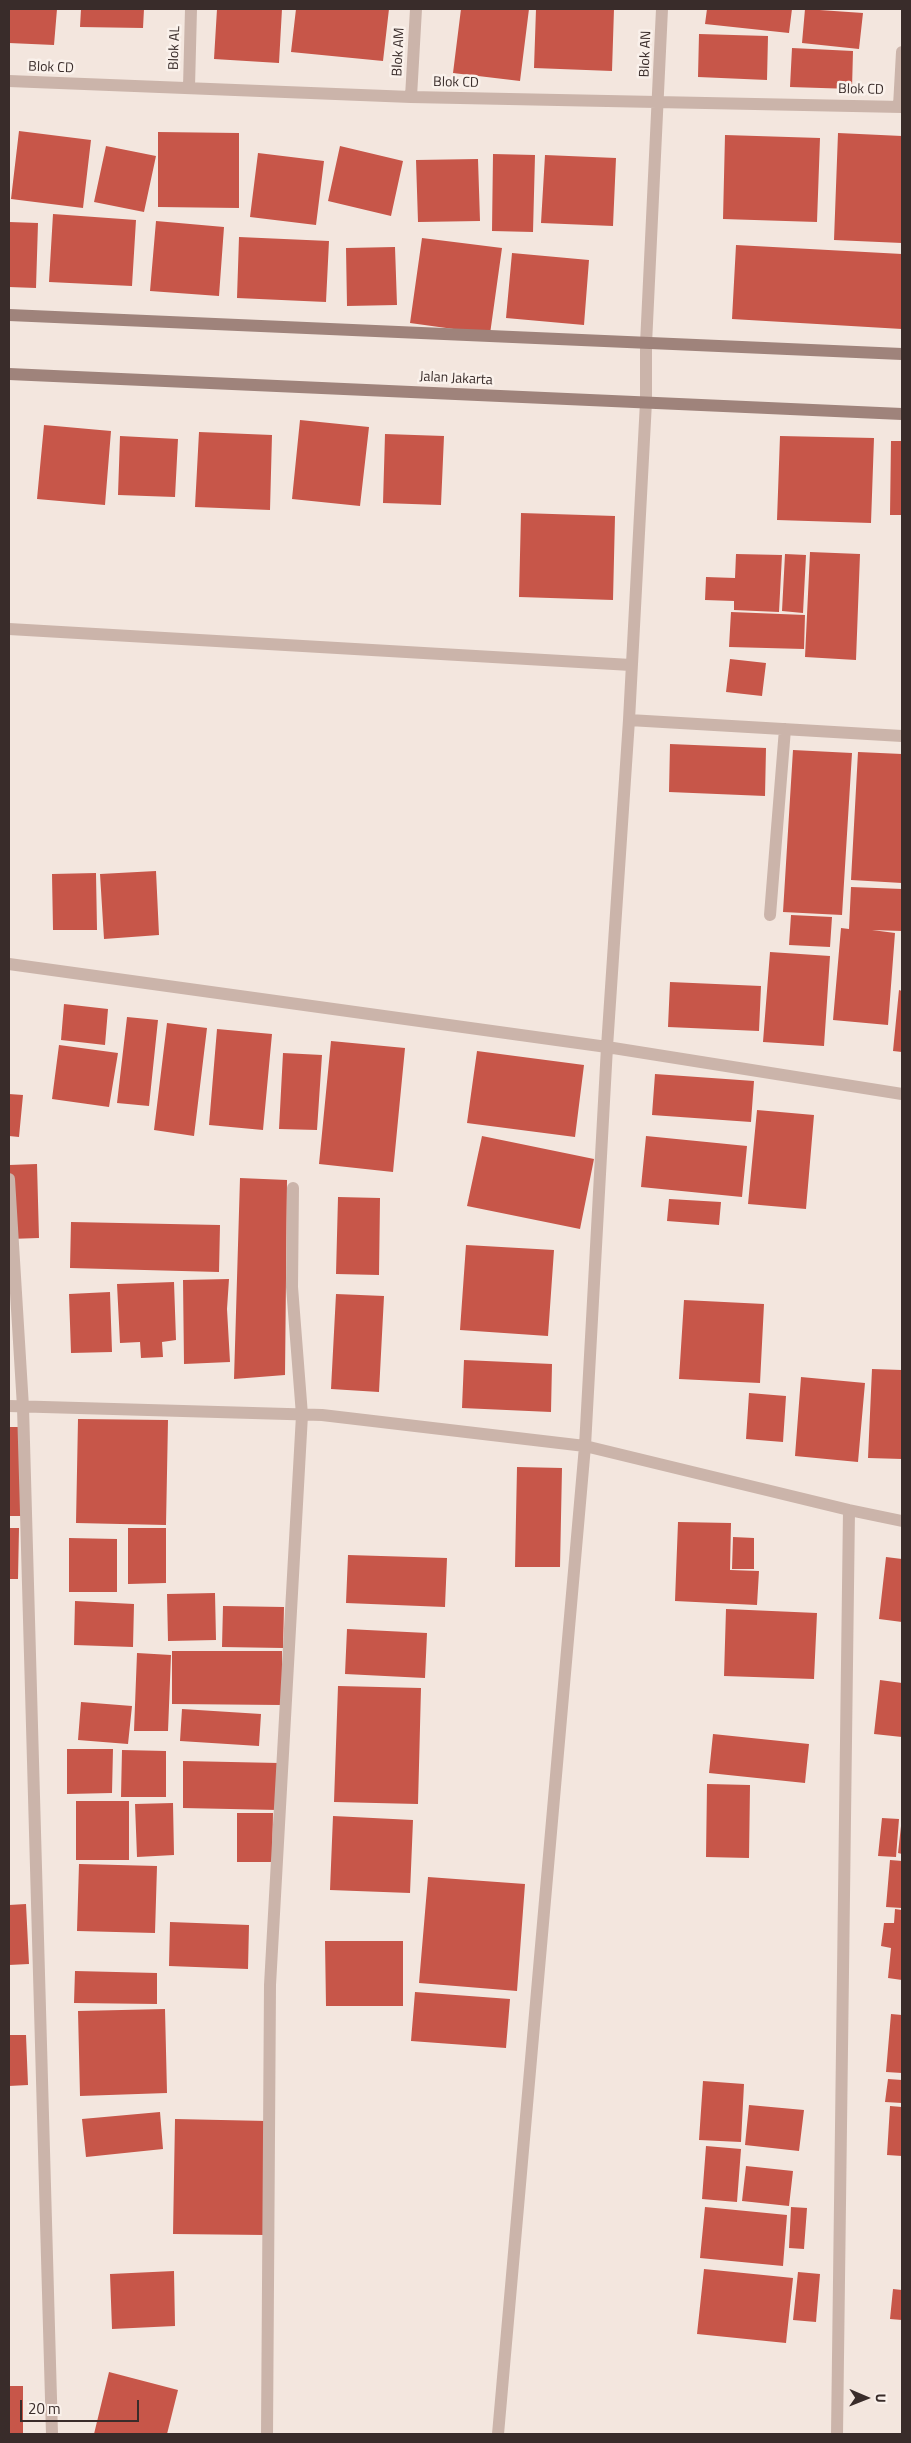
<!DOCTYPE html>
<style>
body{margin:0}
#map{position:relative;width:911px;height:2443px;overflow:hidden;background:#f3e6de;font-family:"Titillium Web",sans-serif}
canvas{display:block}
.frame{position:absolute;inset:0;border:10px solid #392c2a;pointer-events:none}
.north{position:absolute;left:841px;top:2373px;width:50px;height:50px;-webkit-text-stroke:4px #faf1eb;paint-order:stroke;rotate:91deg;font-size:14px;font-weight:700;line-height:20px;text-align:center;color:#392c2a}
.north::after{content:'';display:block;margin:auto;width:18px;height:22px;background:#392c2a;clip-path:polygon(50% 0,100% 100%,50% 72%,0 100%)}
.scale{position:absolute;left:20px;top:2400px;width:119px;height:22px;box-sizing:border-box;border:2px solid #392c2a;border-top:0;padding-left:6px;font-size:15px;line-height:18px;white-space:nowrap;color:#392c2a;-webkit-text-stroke:4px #faf1eb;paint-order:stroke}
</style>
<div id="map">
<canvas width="911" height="2443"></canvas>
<div class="frame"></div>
<div class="north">U</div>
<div class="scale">20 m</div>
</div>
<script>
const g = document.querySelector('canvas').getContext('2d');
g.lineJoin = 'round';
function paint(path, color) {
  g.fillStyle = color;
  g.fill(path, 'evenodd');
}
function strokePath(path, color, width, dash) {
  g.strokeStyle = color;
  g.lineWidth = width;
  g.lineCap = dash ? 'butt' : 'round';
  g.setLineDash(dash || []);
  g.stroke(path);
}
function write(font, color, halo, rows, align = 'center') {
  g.font = font + ' "Titillium Web",sans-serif';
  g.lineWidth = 5;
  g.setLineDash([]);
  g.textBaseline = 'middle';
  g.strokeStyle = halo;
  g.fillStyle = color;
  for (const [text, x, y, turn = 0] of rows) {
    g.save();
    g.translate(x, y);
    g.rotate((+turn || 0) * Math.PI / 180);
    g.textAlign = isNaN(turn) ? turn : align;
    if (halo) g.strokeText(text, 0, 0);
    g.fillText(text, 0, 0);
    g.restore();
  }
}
const building = new Path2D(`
 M9,9H57L54,45L9,43Z
 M81,9H144L143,28L80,27Z
 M217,9H282L279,63L214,59Z
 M296,9H389L383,61L291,52Z
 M461,9H529L520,81L453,73Z
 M536,9H614L612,71L534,68Z
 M707,9H792L789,33L705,24Z
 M805,9L863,13L859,49L802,43Z
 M699,34L768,36L767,80L698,77Z
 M792,48L853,51L852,89L790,87Z
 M19,131L91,140L83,208L11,199Z
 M158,132L239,133V208L158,207Z
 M838,133L902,136V243L834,240Z
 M725,135L820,138L817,222L723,219Z
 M106,146L156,156L144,212L94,202Z
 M340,146L403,161L391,216L328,201Z
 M258,153L324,161L316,225L250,217Z
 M493,154L535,155L533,232L492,231Z
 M545,155L616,158L613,226L541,223Z
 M478,159L480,221L418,222L416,160Z
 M53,214L136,220L132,286L49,282Z
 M156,221L224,227L219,296L150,291Z
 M9,222L38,223L36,288L9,287Z
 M239,237L329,241L326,302L237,298Z
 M422,238L502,248L490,334L410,323Z
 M736,245L902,254V329L732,319Z
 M395,247L397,305L347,306L346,248Z
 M512,253L589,260L584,325L506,318Z
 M300,420L369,427L360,506L292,499Z
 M44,425L111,431L105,505L37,499Z
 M199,432L272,435L270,510L195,507Z
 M385,434L444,436L441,505L383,503Z
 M120,436L178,439L175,497L118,495Z
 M780,436L874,438L871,523L777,520Z
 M891,441H902V515H890Z
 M521,513L615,516L613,600L519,597Z
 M810,552L860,554L856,660L805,657Z
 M736,554L782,555L779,612L734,610V601L705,600L706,577L735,578Z
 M785,554L806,555L803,613L782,611Z
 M731,612L805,615L804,649L729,647Z
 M730,659L766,663L762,696L726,692Z
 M670,744L766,748L765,796L669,792Z
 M793,750L852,753L842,915L783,912Z
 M858,752L902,754V883L851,880Z
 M156,871L159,935L104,939L100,874Z
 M96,873L97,930H53L52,874Z
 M851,887L902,889V931L872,930L895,933L888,1025L833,1020L841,928L849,929Z
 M791,915L832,917L830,947L789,945Z
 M770,952L830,956L824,1046L763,1042Z
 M670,982L761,986L759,1031L668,1027Z
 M899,990L902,991V1052L893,1051Z
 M64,1004L108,1009L105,1045L61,1040Z
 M127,1017L158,1020L149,1106L117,1103Z
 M167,1023L207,1028L194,1136L154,1130Z
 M217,1029L272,1034L263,1130L209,1125Z
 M331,1041L405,1048L393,1172L319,1164Z
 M59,1045L118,1053L109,1107L52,1099Z
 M477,1051L584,1065L575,1137L467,1123Z
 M283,1053L322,1055L317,1130L279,1129Z
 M655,1074L754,1081L751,1122L652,1115Z
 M9,1094L23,1095L19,1137L9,1136Z
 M757,1110L814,1115L806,1209L748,1204Z
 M482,1136L594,1159L580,1229L467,1206Z
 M646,1136L747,1146L742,1197L641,1187Z
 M37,1164L39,1238L9,1239V1165Z
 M240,1178L287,1180L285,1375L234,1379Z
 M338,1197L380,1198L379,1275L336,1274Z
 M669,1199L721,1202L719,1225L667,1221Z
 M71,1222L220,1225L219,1272L70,1268Z
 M466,1245L554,1250L548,1336L460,1330Z
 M229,1279L227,1309L230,1362L184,1364L183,1280Z
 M174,1282L176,1340L162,1342L163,1357L141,1358L140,1342L120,1343L117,1284Z
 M110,1292L112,1352L71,1353L69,1294Z
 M336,1294L384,1296L379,1392L331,1389Z
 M684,1300L764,1304L760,1383L679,1379Z
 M464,1360L552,1364L551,1412L462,1408Z
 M872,1369L902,1370V1459L868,1458Z
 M801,1377L865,1383L858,1462L795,1456Z
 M749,1393L786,1396L783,1442L746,1439Z
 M78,1419L168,1420L166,1525L76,1523Z
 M9,1427H22L21,1516H9Z
 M517,1467L562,1468L560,1567H515Z
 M678,1522L731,1523L730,1570L759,1571L757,1605L675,1601Z
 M9,1528H19L18,1579H9Z
 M128,1528H166V1583L128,1584Z
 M733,1537L754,1538V1569H732Z
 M69,1538L117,1539V1592H69Z
 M348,1555L447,1558L445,1607L346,1603Z
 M886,1557L902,1559V1622L879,1619Z
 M215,1593L216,1640L168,1641L167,1594Z
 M75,1601L134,1604L133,1647L74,1645Z
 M223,1606L284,1607L283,1648L222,1647Z
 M726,1609L817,1613L814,1679L724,1676Z
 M347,1629L427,1633L425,1678L345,1674Z
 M172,1651H282V1705L172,1704Z
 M137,1653L171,1655L168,1731H134Z
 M880,1680L902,1683V1737L874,1734Z
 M338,1686L421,1688L418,1804L334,1802Z
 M81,1702L132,1706L128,1744L78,1740Z
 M182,1709L261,1714L259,1746L180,1741Z
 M713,1734L809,1744L805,1783L709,1773Z
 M67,1749H113L112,1793L67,1794Z
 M122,1750L166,1751V1797H121Z
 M183,1761L279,1763L278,1810L183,1808Z
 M707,1784L750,1785L749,1858L706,1857Z
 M76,1801H129V1860H76Z
 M173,1803L174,1855L137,1857L135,1804Z
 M237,1813H273L272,1862H237Z
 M333,1816L413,1820L410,1893L330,1890Z
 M882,1818L899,1819L896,1857L878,1856Z
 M901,1826H902V1854L898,1853Z
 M890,1860L902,1861V1908L886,1907Z
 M79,1864L157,1866L155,1933L77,1931Z
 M428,1877L525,1884L517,1991L419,1983Z
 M26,1904L29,1964L9,1965V1905Z
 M895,1909L902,1910V1980L888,1978L891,1948L881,1946L884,1923H894Z
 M170,1922L249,1925L248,1969L169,1966Z
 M325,1941H403V2006H326Z
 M75,1971L157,1973V2004L74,2003Z
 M415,1992L510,1999L506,2048L411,2041Z
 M165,2009L167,2093L80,2096L78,2011Z
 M891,2014L902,2015V2073L886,2072Z
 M9,2035H26L28,2085L9,2086Z
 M888,2079L902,2080V2103L885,2102Z
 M703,2081L744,2084L741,2142L699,2140Z
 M749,2105L804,2110L799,2151L745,2145Z
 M890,2106L902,2107V2156L887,2155Z
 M160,2112L163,2149L86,2157L82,2119Z
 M175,2119L267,2121L265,2235L173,2234Z
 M706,2146L741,2149L737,2202L702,2199Z
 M746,2166L793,2171L789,2206L742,2201Z
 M705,2207L787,2215L783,2266L700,2258Z
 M791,2207L807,2208L804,2249L789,2248Z
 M704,2269L793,2278L786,2343L697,2334Z
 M174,2271L175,2326L112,2329L110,2274Z
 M798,2272L820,2274L816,2322L793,2320Z
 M893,2289L902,2290V2320L890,2319Z
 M109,2372L178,2390L167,2434H94Z
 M9,2386H23V2434H9Z`);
const street = new Path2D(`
 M9,81L411,97L902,107
 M189,87L191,9
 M411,97L416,9
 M899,106L902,52
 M9,629L631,665
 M629,720L902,736
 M770,915L785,729
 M9,964L607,1047L902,1094
 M9,1179L23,1407L52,2434
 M9,1406L322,1415L585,1446L849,1510L902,1521
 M267,2434L270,1985L302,1415L292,1287L293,1188
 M498,2434L585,1446L607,1047L629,720L646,402V344L662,9
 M837,2434L849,1510`);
const secondary = new Path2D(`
 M9,315L902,354
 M9,374L902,414`);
const streetNames = [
 ["Blok AL",175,48,-88],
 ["Blok AM",399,52,-87],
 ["Blok AN",646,54,-88],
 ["Blok CD",51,68,2],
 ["Blok CD",456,83,1],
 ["Blok CD",861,90,1],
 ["Jalan Jakarta",456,379,3]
];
paint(building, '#c75649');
strokePath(street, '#cbb4aa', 12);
strokePath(secondary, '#9f837b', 12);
write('14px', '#392c2a', '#faf1eb', streetNames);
</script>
